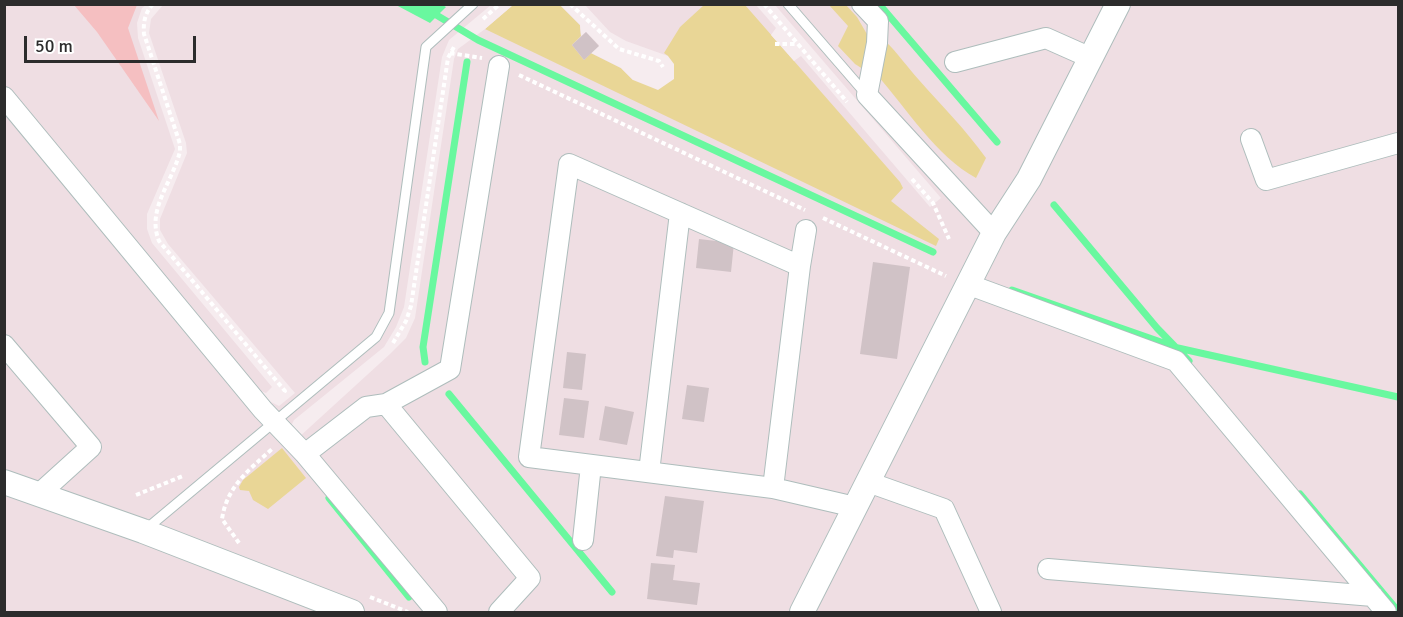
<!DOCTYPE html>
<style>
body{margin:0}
#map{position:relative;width:1403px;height:617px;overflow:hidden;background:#efdee3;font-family:Signika,sans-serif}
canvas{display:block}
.frame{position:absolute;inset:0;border:6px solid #2c2c2c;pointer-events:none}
.scale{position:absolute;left:24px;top:36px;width:172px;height:27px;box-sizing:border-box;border:3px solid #2c2c2c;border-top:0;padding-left:8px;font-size:18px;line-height:21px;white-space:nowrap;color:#2c2c2c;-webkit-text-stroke:4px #fff;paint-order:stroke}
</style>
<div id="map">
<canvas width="1403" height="617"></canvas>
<div class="frame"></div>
<div class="scale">50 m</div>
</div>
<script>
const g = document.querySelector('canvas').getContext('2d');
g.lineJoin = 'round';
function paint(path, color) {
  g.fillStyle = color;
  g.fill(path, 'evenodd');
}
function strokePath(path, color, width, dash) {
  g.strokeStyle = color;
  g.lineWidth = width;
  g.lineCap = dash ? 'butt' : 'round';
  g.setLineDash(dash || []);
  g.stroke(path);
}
const green = new Path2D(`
 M513,5H560L580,25L581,36L572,45L584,60L591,53L621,68L633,80L668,56L664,53L680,27L704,5H745L900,182L903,188L891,201L939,239L936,246L485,29Z
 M829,5H846L857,17L871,41L866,71L855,64L838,46L848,26Z
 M885,41C898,53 907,67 919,80C942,106 966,130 986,158L976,178C936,156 907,109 877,75Z
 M282,448L306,478L268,509L253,500L249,491L240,490L239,487L243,480Z`);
const sand = new Path2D(`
 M74,5H137L128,28L159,121L97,32Z`);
const plaza = new Path2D(`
 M146,5H163L151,19L149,33L186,143L187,153L160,219V230L168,244L295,393L279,406L265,399L258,390L266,393L272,387L152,243L147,229V214L175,149L138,38L137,23L142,8Z
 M491,5H513L485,29L458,49L454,59L415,318L406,338L390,354L298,438L290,428L294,420L384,347L396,327L404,307L442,57L449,40Z
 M560,5H585L610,32L626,41L668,56L674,64V79L658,90L633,80L621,68L591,53L599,45L586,32L581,36L580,25Z
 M756,5H775L941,198L930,207L801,56L794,61L771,35L776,28Z`);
const water = new Path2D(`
 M441,4L446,7L430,23L396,5Z`);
const stream = new Path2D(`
 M418,4L478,40L933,252
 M879,4L997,142
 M1054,205L1157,328L1189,361
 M1012,290L1178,348L1398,397
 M425,362L423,347L467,62
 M449,394L612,592
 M1300,494L1398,611
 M329,498L409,597`);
const building = new Path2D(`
 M586,32L599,46L584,60L572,45Z
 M699,239L734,243L731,272L696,268Z
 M873,262L910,267L897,359L860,354Z
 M567,352L586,354L582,390L563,388Z
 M687,385L709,388L704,422L682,419Z
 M564,398L589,401L584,438L559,435Z
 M605,406L634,412L627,445L599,440Z
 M665,496L704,501L697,553L674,550L673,558L656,556Z
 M651,563L675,565L673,580L700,583L697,605L647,599Z`);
const path = new Path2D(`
 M153,4C145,13 143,22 144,34L180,144V151C173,182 146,209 159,241L285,391L283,392
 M570,4L619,49L659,61L663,67
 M764,4L847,102
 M483,19L500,4
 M775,44H797
 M450,53L482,58
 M519,75L805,210
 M912,179L933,203L949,239
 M823,218L946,276
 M393,343L406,321L411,306L448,58L455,45
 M136,495L183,476
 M239,543L222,519C227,486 249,470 272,449
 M370,597L408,612`);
const service = new Path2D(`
 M788,4L865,93
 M145,530L376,337L389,313L426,47L473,4`);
const minor = new Path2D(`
 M862,4L878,21L877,43L867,95L994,233
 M955,62L1046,38L1091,58
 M4,97L263,410L305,454L437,612
 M1251,139L1266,180L1398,143
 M800,266L806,230
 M967,284L1176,361L1386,612
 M4,345L91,447L38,495
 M386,404L530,578L499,612
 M305,454L366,407L386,404L450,369L499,66
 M649,472L680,213
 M868,482L944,509L991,612
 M773,488L800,266L569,164L529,457L773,488L855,507
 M583,540L591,465
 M1048,569L1373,596`);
const tertiary = new Path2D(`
 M4,482L143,531L352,612
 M802,612L994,233L1029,179L1118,4`);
paint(green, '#e9d696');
paint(sand, '#f5bfc1');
paint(plaza, '#f6ecef');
paint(water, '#69f89f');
strokePath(stream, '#69f89f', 7);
paint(building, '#d0c2c6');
strokePath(service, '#aebdbc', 11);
strokePath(minor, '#aebdbc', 22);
strokePath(tertiary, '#aebdbc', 26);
strokePath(path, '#fff', 4, [4.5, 3]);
strokePath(service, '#fff', 9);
strokePath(minor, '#fff', 20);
strokePath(tertiary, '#fff', 24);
</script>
